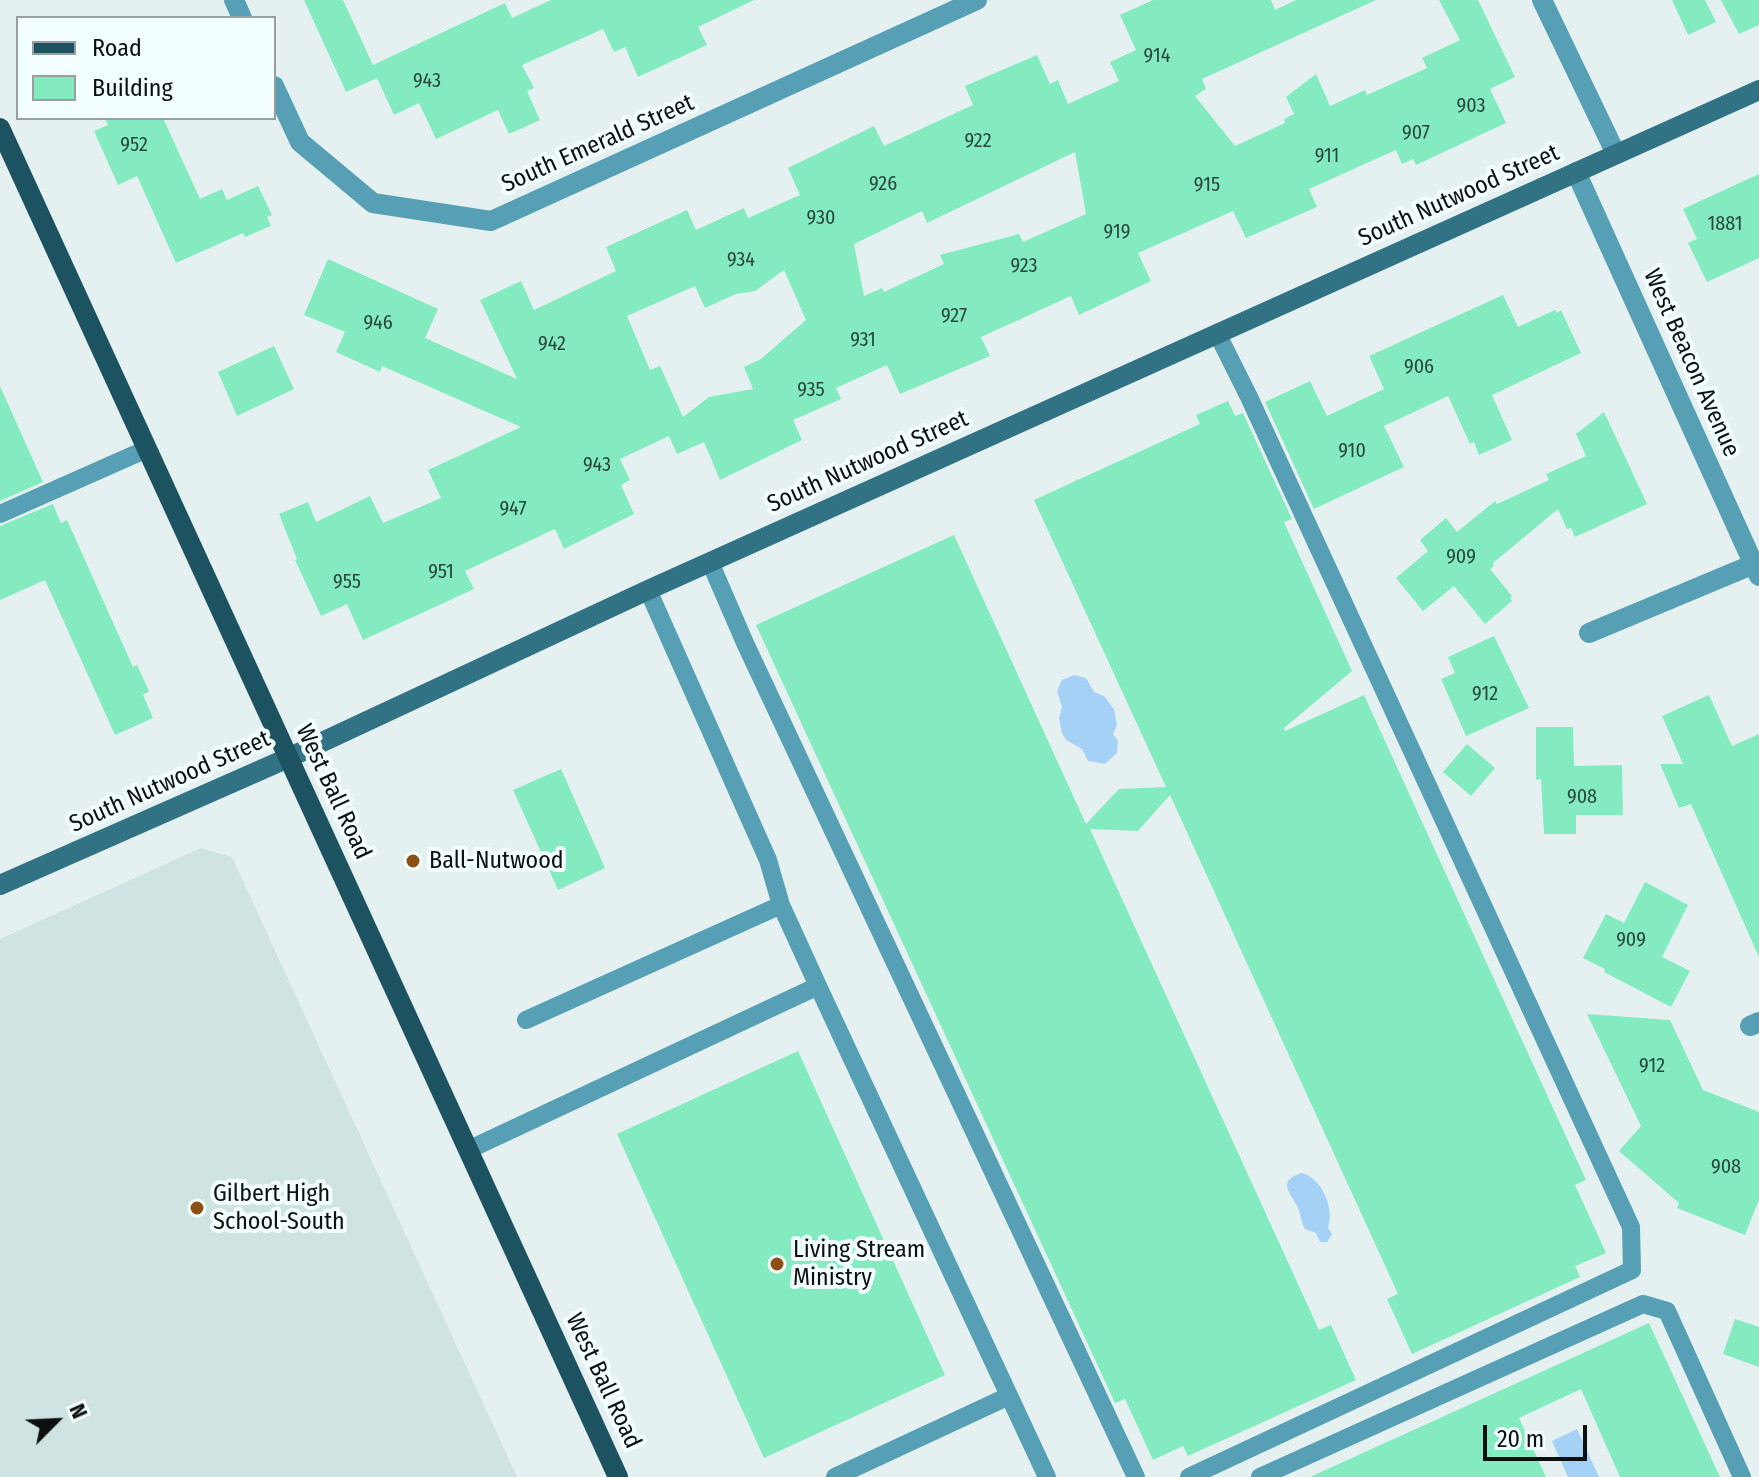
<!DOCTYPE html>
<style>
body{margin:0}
#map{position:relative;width:1759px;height:1477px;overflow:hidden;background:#e5f1f0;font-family:"Fira Sans Condensed",sans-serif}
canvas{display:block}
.legend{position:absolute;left:16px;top:16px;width:260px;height:104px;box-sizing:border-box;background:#f3fefe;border:2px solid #979f9f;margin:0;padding:10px 14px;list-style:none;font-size:24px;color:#0c1010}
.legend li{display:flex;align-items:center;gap:16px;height:40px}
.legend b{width:40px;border:2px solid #979f9f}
.north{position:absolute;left:16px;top:1381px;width:80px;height:80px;-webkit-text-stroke:6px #f3fefe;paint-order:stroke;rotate:66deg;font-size:22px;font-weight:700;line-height:32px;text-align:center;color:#0c1010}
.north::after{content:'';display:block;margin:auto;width:28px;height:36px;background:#0c1010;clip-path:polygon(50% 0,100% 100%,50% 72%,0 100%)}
.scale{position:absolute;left:1483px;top:1425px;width:104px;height:36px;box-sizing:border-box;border:4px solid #0c1010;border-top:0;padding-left:10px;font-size:24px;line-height:28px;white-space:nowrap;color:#0c1010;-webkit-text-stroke:6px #f3fefe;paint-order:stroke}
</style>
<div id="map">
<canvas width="1759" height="1477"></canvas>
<ul class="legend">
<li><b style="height:10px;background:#1d5260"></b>Road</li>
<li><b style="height:22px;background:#84ebc1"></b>Building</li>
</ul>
<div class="north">N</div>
<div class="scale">20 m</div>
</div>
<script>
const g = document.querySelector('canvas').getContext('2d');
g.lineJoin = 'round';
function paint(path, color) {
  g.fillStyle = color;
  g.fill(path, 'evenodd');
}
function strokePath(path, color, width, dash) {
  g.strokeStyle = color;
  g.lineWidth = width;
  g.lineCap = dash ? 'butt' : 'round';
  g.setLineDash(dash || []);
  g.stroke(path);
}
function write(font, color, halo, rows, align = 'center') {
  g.font = font + ' "Fira Sans Condensed",sans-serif';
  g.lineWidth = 8;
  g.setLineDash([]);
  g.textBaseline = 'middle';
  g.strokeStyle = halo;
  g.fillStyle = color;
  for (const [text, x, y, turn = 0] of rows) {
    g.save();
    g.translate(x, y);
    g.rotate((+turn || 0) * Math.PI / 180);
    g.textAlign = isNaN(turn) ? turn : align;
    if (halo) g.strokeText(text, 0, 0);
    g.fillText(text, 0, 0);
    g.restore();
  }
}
const built = new Path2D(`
 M201,848L232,857L517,1477H0V939Z`);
const water = new Path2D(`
 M1074,675L1086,678L1094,692L1104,696L1114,709L1117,725L1113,734L1118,741L1117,753L1105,764L1088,761L1082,749L1066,740L1062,733L1059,718L1062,707L1057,691L1062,680Z
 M1302,1173C1322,1178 1335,1209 1328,1228L1332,1234L1327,1242H1320L1316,1233L1305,1229C1301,1222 1301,1217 1299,1210C1293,1195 1274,1181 1302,1173Z
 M1577,1429L1599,1477H1568L1552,1441Z`);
const building = new Path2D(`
 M304,0H343L373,65L505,3L512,18L551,0H754L698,27L707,45L638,77L625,47L614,52L603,29L522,65L534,88L527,91L540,120L509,134L498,110L436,139L419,103L394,115L377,78L346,92Z
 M1153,0H1271L1275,10L1296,0H1376L1202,79L1206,89L1195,96L1235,146L1285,123L1284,119L1294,114L1286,97L1316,74L1330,106L1365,90L1367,95L1427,68L1422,58L1460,40L1439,0H1478L1515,77L1490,89L1506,123L1416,165L1413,159L1402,164L1396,150L1309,189L1317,207L1246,238L1233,211L1138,253L1151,281L1079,315L1071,296L981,337L990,356L900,394L887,365L836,388L841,399L793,420L802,440L720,480L704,442L677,454L669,436L620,459L630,480L621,485L634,514L564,549L555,529L465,571L474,589L363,640L347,604L321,616L295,560L297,559L279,514L308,502L316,522L370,496L383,523L441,498L428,470L521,427L382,366L380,372L336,352L345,332L304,315L328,259L438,309L425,338L517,379L480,300L521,281L534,310L616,271L606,247L687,210L696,230L744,208L748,218L800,195L788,168L874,126L884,146L973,105L965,86L1037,55L1050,84L1058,80L1068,104L1119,81L1110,62L1136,50L1120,15ZM1075,152L1086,214L1023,242L1019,234L940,255L944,264L884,292L882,288L864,296L854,244L922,211L927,223ZM784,270L806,320L761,359L744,367L753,389L709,397L683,417L660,366L650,370L627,316L695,286L705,308L736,294L755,291Z
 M1672,0H1705L1716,22L1688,35Z
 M1721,0H1759V25L1739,34Z
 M105,118H163L200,199L222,189L227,200L258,186L272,215L267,217L271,226L245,237L243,233L176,263L137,176L118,185L94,131L108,125Z
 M1759,174V258L1707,282L1688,243L1697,239L1683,209Z
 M1503,295L1518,327L1555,310L1557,313L1561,310L1581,353L1492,395L1512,440L1479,455L1474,442L1470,444L1448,396L1384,426L1404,467L1314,509L1265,402L1310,381L1327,416L1384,389L1369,356Z
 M274,346L294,389L237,416L218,372Z
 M0,386L43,482L0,501Z
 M1228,401L1235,416L1243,413L1292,519L1284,522L1352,671L1284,728L1285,731L1364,695L1586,1180L1575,1185L1606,1253L1575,1266L1580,1277L1412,1354L1387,1299L1398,1294L1170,795L1138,831L1090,829L1319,1330L1331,1325L1356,1380L1188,1456L1183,1446L1153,1460L1125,1399L1115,1403L756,625L954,535L1086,824L1119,789L1166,787L1034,500L1200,424L1196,415Z
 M1604,412L1647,504L1575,537L1571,528L1567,529L1558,509L1493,563L1494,566L1490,569L1512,596L1510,598L1512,601L1485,624L1454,586L1423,611L1396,578L1428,551L1420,540L1446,518L1457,532L1495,501L1497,504L1549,480L1546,474L1586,456L1576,434Z
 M53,504L61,523L67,520L133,667L137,665L149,691L143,695L153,718L115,735L45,580L0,600V526Z
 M1494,636L1529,708L1466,736L1441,679L1455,673L1448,657Z
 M1709,695L1732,746L1759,734V957L1691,804L1679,808L1660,764H1683L1662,716Z
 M1536,727H1573L1574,766L1622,765L1623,815H1576V834H1544L1541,779L1536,780Z
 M1467,744L1495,768L1471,796L1443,772Z
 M561,769L605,868L558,890L513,790Z
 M1645,882L1688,905L1662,957L1690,971L1671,1007L1604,972L1605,969L1583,958L1606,914L1624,923Z
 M1587,1014L1670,1020L1703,1090L1759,1112V1200L1745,1235L1677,1208L1679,1203L1619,1151L1641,1126Z
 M798,1051L945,1375L764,1458L617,1134Z
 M1735,1319L1759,1327V1367L1723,1354Z
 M1649,1323L1720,1477H1620L1581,1389L1519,1418L1546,1477H1310Z`);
const lane = new Path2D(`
 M0,514L147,449
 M710,562L745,643L1136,1477
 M648,590L768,860L781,905
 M526,1020L781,905L818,986
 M468,1150L818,986L1047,1477
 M835,1477L1009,1396
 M1189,1477L1632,1270L1631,1227L1249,397L1217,333
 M1260,1477L1643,1304L1667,1311L1742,1477`);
const street = new Path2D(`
 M234,0L242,18
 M1542,0L1616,154
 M274,86L300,142L373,203L491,221L977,0
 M1576,172L1759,576
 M1589,633L1754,564
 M1750,1026L1759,1022`);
const secondary = new Path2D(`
 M0,885L288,758L648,590L1759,90`);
const primary = new Path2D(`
 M0,128L618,1477`);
const markers = [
 [413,861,8,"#8d5013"],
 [197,1208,8,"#8d5013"],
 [777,1264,8,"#8d5013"]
];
const numberNames = [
 ["914",1157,56],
 ["943",427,81],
 ["903",1471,106],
 ["907",1416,133],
 ["922",978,141],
 ["952",134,145],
 ["911",1327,156],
 ["926",883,184],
 ["915",1207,185],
 ["930",821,218],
 ["1881",1725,224],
 ["919",1117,232],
 ["934",741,260],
 ["923",1024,266],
 ["927",954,316],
 ["946",378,323],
 ["931",863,340],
 ["942",552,344],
 ["906",1419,367],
 ["935",811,390],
 ["910",1352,451],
 ["943",597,465],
 ["947",513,509],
 ["909",1461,557],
 ["951",441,572],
 ["955",347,582],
 ["912",1485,694],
 ["908",1582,797],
 ["909",1631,940],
 ["912",1652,1066],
 ["908",1726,1167]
];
const streetNames = [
 ["South Emerald Street",598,144,-24],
 ["South Nutwood Street",1459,196,-24],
 ["West Beacon Avenue",1691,363,66],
 ["South Nutwood Street",868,462,-24],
 ["South Nutwood Street",170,782,-24],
 ["West Ball Road",333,792,65],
 ["West Ball Road",603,1381,65]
];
const poiNames = [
 ["Ball-Nutwood",429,861],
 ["Gilbert High",213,1194],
 ["School-South",213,1222],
 ["Living Stream",793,1250],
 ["Ministry",793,1278]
];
paint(built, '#cfe4e2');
paint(water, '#a6d1f6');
paint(building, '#84ebc1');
strokePath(lane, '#569fb4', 18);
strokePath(street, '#569fb4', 20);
strokePath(secondary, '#317284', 20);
strokePath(primary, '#1d5260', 20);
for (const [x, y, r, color] of markers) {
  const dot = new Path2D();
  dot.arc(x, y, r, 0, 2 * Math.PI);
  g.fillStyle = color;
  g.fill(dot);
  strokePath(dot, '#f3fefe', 3);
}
write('20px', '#2a473c', null, numberNames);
write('24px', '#0c1010', '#f3fefe', streetNames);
write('24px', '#0c1010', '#f3fefe', poiNames, 'left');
</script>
